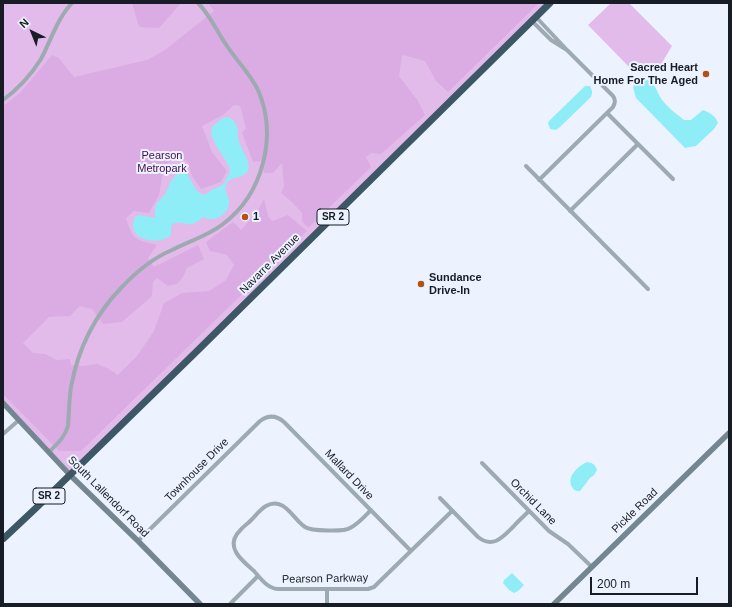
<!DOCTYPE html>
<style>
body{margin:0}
#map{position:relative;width:732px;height:607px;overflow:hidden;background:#edf3fe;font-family:Helvetica,sans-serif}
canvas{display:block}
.frame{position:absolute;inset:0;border:4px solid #171c26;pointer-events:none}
.north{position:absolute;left:12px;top:12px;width:40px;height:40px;-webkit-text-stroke:3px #edf3fe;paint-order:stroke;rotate:317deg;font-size:11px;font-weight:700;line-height:16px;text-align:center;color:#171c26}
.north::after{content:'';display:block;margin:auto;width:14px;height:18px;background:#171c26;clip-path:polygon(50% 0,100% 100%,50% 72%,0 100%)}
.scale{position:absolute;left:590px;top:577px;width:108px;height:18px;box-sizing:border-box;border:2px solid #171c26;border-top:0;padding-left:5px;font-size:12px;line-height:14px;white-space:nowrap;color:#171c26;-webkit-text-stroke:3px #edf3fe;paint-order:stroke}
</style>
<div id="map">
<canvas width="732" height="607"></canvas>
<div class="frame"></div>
<div class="north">N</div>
<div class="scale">200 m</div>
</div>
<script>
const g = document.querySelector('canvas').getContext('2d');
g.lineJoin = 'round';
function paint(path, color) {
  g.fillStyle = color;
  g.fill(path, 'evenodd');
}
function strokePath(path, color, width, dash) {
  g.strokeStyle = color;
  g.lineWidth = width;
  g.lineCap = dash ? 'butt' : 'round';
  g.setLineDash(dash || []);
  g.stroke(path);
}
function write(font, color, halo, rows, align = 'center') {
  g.font = font + ' Helvetica,sans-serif';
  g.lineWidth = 4;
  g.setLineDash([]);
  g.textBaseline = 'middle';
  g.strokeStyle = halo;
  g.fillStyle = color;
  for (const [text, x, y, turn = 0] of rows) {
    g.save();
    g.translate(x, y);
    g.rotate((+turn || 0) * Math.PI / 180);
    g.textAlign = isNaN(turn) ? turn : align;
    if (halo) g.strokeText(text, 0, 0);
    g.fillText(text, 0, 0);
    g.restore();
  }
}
const green = new Path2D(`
 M3,3H551L70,475L3,403Z
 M611,3H629L672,46L657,71L641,66L633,71L588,25Z`);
const forest = new Path2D(`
 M132,3H181L159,28L139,27Z
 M208,3H539L448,92L436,81L425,61L402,55L399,76L418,101L425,115L381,154L371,153L366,157L371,167L308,228L302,221V213L292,202L281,193L284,186L282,163L273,173H264L261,161L253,162L242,133L246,128L240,106L234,105L223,115L202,126L212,152L227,171L221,182L201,189L192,176L187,161L174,159L164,166L159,195L149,213L134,211L126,218C133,241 135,239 157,245L148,258L154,267L198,245L204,259L187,268L183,277L177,284L168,286L157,278L153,282L152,296L122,322L103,324L92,309L80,306L70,316L49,317L23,343L33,353L45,354L57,360L70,359L71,365L83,366L97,364L107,368L118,375L137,356L154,331L164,303L182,293L209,291L226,280L234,265L227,255L210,251L206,242L233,222L241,230L257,212L264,199L268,216L272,221L288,215L307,231L81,451H59L3,394V106L20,93L52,55L59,58L74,77L147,60L165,50L214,11Z`);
const water = new Path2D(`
 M639,78C657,80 654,89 663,101C668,108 677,114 684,120H691L703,110C710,113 715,115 718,123L714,129L696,146L685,148L636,98L633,87Z
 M585,86H590C592,90 593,92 591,97L560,127L556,130L550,129L548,123L549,121Z
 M228,117C231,119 234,120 235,123C238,128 238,133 238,138C239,147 252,161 248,170C245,179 228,176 226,185C224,190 228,195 229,200C230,207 225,215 219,217C214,220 209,220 204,217C200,219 197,223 192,224C184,226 183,220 172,224L171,228V235C160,246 124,241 135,217L139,215L155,218V208L156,204L166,193L170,183L178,172H185C192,179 194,191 203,195L206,194L213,189L221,186L224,183L230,172L229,166L215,144L211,134L212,127C218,123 218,119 228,117Z
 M587,462C593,463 595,464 597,470L594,475L590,478L580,491C576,491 574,491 572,487C566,477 578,466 587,462Z
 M512,573L524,585L518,591L514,593L509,590L503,583L504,580Z`);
const street = new Path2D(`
 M532,21L551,40L567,50L536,17
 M3,100C18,89 31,75 41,59C51,40 57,19 72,3
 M607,113L673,179
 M526,166L648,289
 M539,180L613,107C615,103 616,100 613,96L567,50
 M570,211L638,144
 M3,434L19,420
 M49,452C57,444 65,437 68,426C69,413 69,399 71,387C78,349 95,315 121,288C135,273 153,258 172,250C189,241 208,236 223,224C263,194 278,136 258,90C250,73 235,59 225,43C216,30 210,15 198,3
 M482,463L549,531L568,544L592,567
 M440,498L478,537C493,549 503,537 513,527C518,521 524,516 529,511
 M371,510C365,516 358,524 350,528C344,532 311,531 305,527C293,519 284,496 266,506C259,510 254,518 248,523C244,526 240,530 237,534C226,549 244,562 254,571C261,579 267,588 278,589H368L374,587L377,584L452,511
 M138,541L260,421C268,415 276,415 284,422L411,551
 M230,604L258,576
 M327,604V589`);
const secondary = new Path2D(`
 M3,403L70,475L138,541L200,604
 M554,604L729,433`);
const highway = new Path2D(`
 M3,539L36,508L194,354L550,3`);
const markers = [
 [706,74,4,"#b35111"],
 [245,217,4,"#b35111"],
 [421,284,4,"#b35111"]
];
const shields = [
 [333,217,32],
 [49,496,32]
];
const shieldNames = [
 ["SR 2",333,217],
 ["SR 2",49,496]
];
const poiNames = [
 ["Sacred Heart",698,68,"right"],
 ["Home For The Aged",698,81,"right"],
 ["1",253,217],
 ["Sundance",429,278],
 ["Drive-In",429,291]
];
const parkNames = [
 ["Pearson",162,156],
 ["Metropark",162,169]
];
const streetNames = [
 ["Navarre Avenue",270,264,-45],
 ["Townhouse Drive",197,470,-45],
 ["Mallard Drive",349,475,46],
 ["South Lallendorf Road",108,497,45],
 ["Orchid Lane",533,502,45],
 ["Pickle Road",635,511,-44],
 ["Pearson Parkway",325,579,-1]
];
paint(green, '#e3bbea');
paint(forest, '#dbace3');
paint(water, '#8fedf8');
strokePath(street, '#9daab1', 4);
strokePath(secondary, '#738692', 5.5);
strokePath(highway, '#3d5767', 7);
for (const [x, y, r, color] of markers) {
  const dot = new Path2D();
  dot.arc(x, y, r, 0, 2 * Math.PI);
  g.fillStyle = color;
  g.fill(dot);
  strokePath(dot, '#edf3fe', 1.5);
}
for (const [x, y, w] of shields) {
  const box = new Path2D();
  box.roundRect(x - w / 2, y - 8, w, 16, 3);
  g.fillStyle = '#edf3fe';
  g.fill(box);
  strokePath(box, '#171c26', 1);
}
write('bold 10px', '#171c26', null, shieldNames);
write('bold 11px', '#171c26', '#edf3fe', poiNames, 'left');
write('11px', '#460d50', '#edf3fe', parkNames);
write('11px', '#171c26', '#edf3fe', streetNames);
</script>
